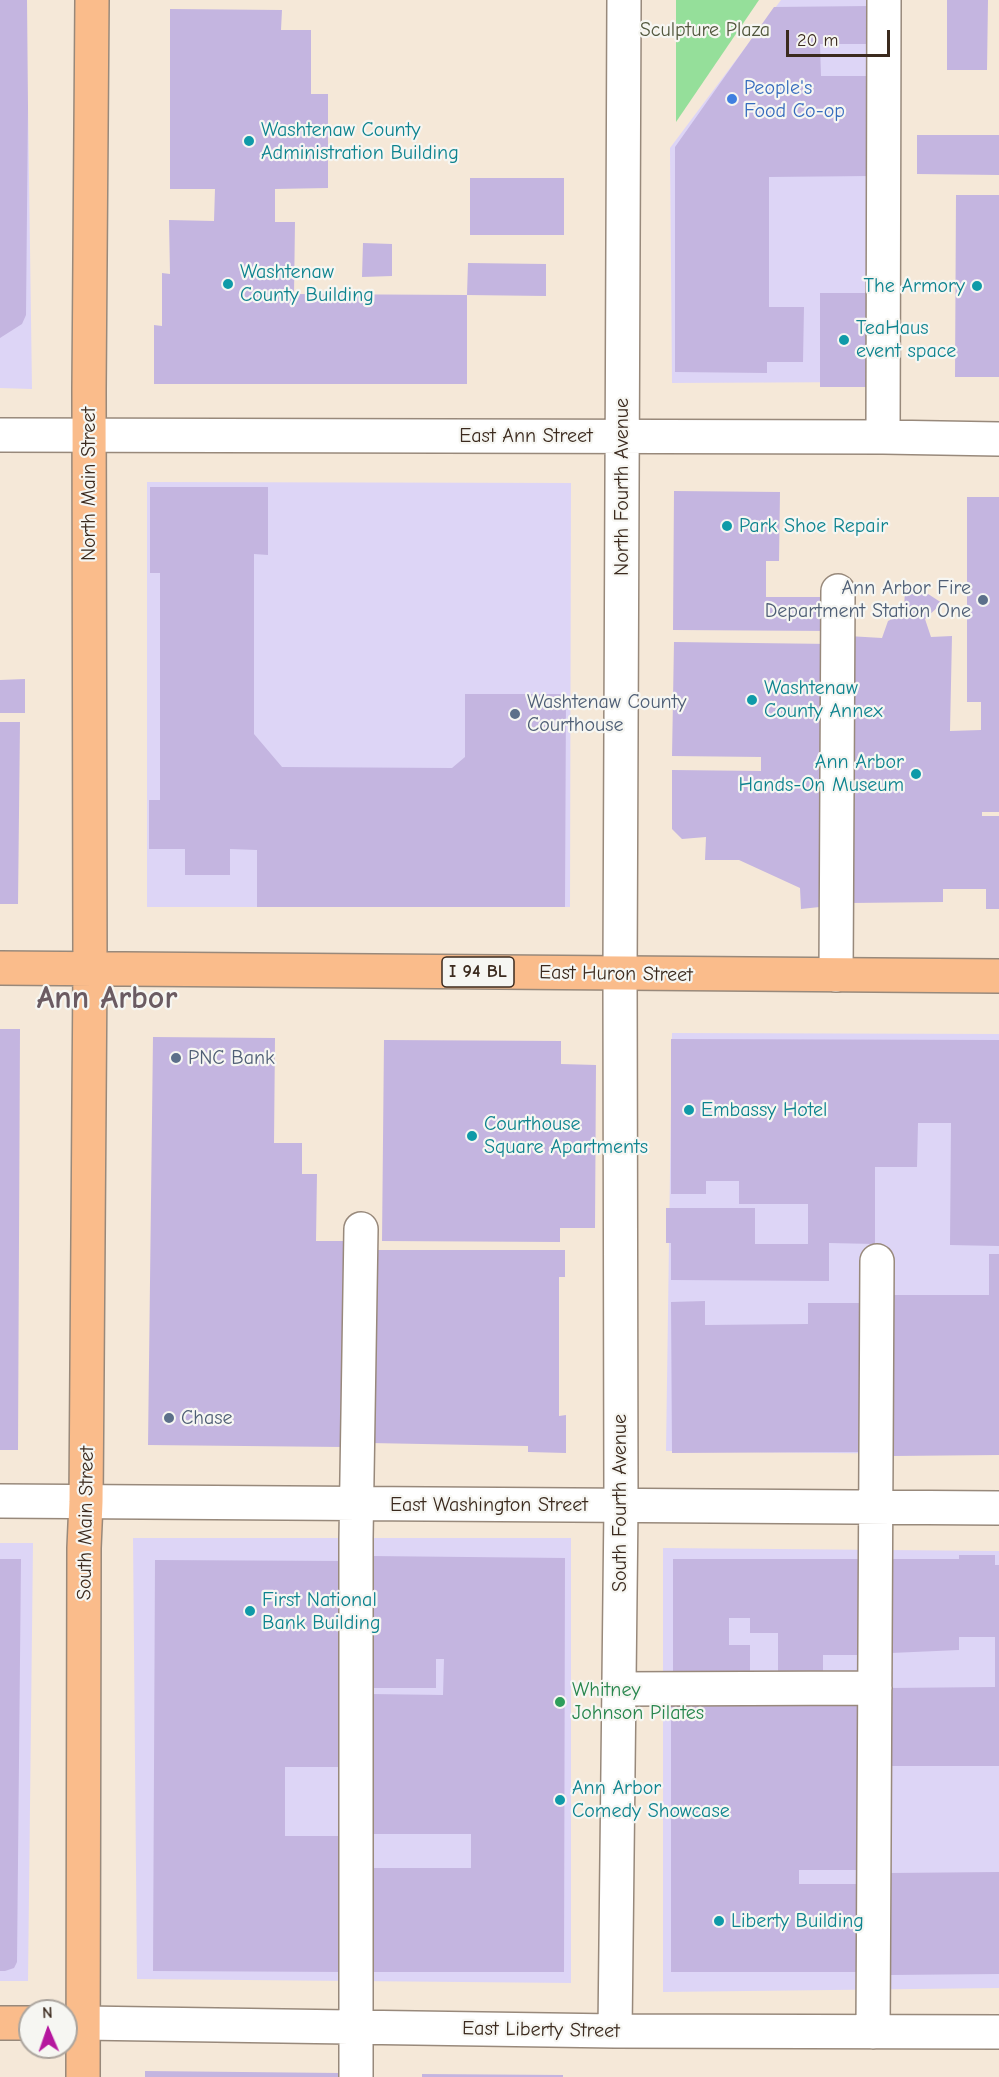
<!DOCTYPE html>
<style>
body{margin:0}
#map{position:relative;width:999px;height:2077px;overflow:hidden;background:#f5e8d8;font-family:"Comic Neue",sans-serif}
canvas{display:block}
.north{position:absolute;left:18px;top:1999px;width:60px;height:60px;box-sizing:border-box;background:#f6f6f2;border:2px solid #aba49d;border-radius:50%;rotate:358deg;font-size:16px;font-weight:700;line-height:24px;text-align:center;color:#3b2a1e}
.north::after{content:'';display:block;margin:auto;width:21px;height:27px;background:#b5179e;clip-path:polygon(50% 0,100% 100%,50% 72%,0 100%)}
.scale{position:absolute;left:786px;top:30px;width:104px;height:27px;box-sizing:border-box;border:3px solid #3b2a1e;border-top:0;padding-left:8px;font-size:18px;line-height:21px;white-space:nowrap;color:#3b2a1e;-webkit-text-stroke:4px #f6f6f2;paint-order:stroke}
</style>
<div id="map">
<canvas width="999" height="2077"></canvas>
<div class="north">N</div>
<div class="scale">20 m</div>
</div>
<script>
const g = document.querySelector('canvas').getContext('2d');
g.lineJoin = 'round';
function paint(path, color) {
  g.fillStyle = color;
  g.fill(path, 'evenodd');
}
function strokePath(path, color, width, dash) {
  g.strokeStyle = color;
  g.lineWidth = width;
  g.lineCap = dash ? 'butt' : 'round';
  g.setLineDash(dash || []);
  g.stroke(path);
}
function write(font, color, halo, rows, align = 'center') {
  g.font = font + ' "Comic Neue",sans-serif';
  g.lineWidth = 4.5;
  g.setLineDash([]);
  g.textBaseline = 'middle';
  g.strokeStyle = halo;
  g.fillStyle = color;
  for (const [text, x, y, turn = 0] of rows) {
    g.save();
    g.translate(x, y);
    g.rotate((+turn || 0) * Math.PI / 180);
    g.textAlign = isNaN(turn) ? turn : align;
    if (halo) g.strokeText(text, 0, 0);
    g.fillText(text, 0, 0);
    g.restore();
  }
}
const built = new Path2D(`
 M0,0L28,107L32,389L0,388Z
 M781,0H876L874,382L672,383L670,148Z
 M147,482L571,483L570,907H147Z
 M672,1033L999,1034V1455L666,1451Z
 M133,1538H571V1983L137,1979Z
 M0,1543H33L28,1981H0Z
 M663,1548L999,1551V1988L663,1992Z`);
const green = new Path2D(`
 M676,0H759L676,122Z`);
const building = new Path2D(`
 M0,0H27L28,107L26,315L22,324L0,338Z
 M947,0H988L987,70H947Z
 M870,6V44H820L821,76H869L870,176L769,177V307H804L803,362H767V373L675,372V147L774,7Z
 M170,9L282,10L281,30H311V94H328V188L275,189V222H295L294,294L467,295V384H154V325L162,326V273L170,274L169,220L214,221L215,189H170Z
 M917,135H999V175L917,174Z
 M470,178H564V235H470Z
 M956,195H999V377H955Z
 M363,243L392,244V276L362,277Z
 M468,263L546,264V296L467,295Z
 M820,293H868V387H820Z
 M150,487H268V555L254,554V734L282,767L452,768L465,757V694H566L565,907H257V850L230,849V875H185V849H149V800H160V573H150Z
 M674,491L780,492L779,561H766V597H832L831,631L673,630Z
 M967,497H999V812H982V816H999V909H986V889H943V902L851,903L848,636L882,638L888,621L904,613L905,587L925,592L942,603L925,619L931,637L952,636L950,731L981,730V702H967Z
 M674,642L832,644L829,906L801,909L800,888L739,860H705L706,837L682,839L672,829V770L761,771V757L672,756Z
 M25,679V713H0V680Z
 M0,722H20L18,904H0Z
 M0,1029H20L18,1450H0Z
 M153,1037L275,1038L274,1143H302V1174H317L316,1241H345L342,1447L148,1445Z
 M671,1039L999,1040V1246L950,1245L951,1123H918L917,1167H875V1244L829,1243V1281L671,1280V1243H666V1208H755V1244H808V1204H739V1181H706V1194H671Z
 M384,1040L561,1041V1064L596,1065L595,1228H560V1242L382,1241Z
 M371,1250H565V1277H559V1416L566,1415V1453L528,1452V1446L370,1443Z
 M989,1254H999V1455L892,1456V1295H989Z
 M705,1301V1325L808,1324V1303H864L865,1452L672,1453L671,1302Z
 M959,1555H995V1565H999V1766H890L889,1688L995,1687V1637H959V1650L891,1653V1559H959Z
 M370,1556L565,1558L564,1972H372V1868H471V1834H370V1694L443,1695L444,1659H436V1688H369Z
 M0,1559H21L17,1962L14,1968L5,1971H0Z
 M673,1559H864V1655H823V1681H778V1633H750V1618H729V1645H750V1676H673Z
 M155,1560L346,1561L345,1767H285V1836H345L344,1972L153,1971Z
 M671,1696H867V1870H799V1884H866V1972H671Z
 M999,1872V1974L890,1975V1873Z
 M145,2071L340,2073V2077H145Z
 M422,2074L563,2075V2077H422Z`);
const minor = new Path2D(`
 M0,435L883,437L999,439
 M883,437L884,0
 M836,975L838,591
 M0,1501L999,1508
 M619,1689L875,1688
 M83,2023L615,2031L999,2032
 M615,2031L621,1506L620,974L624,0
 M873,2032L877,1261
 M356,2077V1538L361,1229`);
const major = new Path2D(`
 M0,968L999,976
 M0,2023H30
 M83,2077L84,1548L86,1502L90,969L89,389L92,0`);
const markers = [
 [732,99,6,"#3f7fe0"],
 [249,141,6,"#0f9aa8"],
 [228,284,6,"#0f9aa8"],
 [977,286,6,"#0f9aa8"],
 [844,340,6,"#0f9aa8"],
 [727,526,6,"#0f9aa8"],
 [983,600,6,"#5c6f8a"],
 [752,700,6,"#0f9aa8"],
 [515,714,6,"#5c6f8a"],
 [916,774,6,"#0f9aa8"],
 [176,1058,6,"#5c6f8a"],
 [689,1110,6,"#0f9aa8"],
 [472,1136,6,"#0f9aa8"],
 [169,1418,6,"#5c6f8a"],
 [250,1611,6,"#0f9aa8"],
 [560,1702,6,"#2e9e5b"],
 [560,1800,6,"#0f9aa8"],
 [719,1921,6,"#0f9aa8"]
];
const shields = [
 [478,972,72]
];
const shieldNames = [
 ["I 94 BL",478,972]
];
const parkNames = [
 ["Sculpture Plaza",705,30]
];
const shopNames = [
 ["People's",744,88],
 ["Food Co-op",744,111]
];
const cultureNames = [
 ["Washtenaw County",261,130],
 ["Administration Building",261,153],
 ["Washtenaw",240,272],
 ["County Building",240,295],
 ["The Armory",965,286,"right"],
 ["TeaHaus",856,328],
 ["event space",856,351],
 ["Park Shoe Repair",739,526],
 ["Washtenaw",764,688],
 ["County Annex",764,711],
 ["Ann Arbor",904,762,"right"],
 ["Hands-On Museum",904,785,"right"],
 ["Embassy Hotel",701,1110],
 ["Courthouse",484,1124],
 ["Square Apartments",484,1147],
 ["First National",262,1600],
 ["Bank Building",262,1623],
 ["Ann Arbor",572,1788],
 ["Comedy Showcase",572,1811],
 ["Liberty Building",731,1921]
];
const streetNames = [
 ["East Ann Street",526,436],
 ["North Main Street",89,484,-90],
 ["North Fourth Avenue",622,487,-90],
 ["East Huron Street",616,974,1],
 ["South Fourth Avenue",620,1503,-90],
 ["East Washington Street",489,1505],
 ["South Main Street",86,1523,-89],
 ["East Liberty Street",541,2030,1]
];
const serviceNames = [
 ["Ann Arbor Fire",971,588,"right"],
 ["Department Station One",971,611,"right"],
 ["Washtenaw County",527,702],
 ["Courthouse",527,725],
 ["PNC Bank",188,1058],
 ["Chase",181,1418]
];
const leisureNames = [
 ["Whitney",572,1690],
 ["Johnson Pilates",572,1713]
];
const townNames = [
 ["Ann Arbor",107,999]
];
paint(built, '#ddd5f6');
paint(green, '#95df9a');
paint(building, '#c4b5e0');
strokePath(minor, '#98897b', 36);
strokePath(major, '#98897b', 36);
strokePath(minor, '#fff', 33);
strokePath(major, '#fabc8b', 33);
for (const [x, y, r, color] of markers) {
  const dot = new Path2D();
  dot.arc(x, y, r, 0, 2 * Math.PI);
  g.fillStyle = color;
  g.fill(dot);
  strokePath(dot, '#f6f6f2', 2);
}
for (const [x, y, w] of shields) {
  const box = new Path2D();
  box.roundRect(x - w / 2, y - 15, w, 30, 4.5);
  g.fillStyle = '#f6f6f2';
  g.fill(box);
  strokePath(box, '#3b2a1e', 1.5);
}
write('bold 18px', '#3b2a1e', null, shieldNames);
write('20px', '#52573d', '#f6f6f2', parkNames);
write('20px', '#366cbe', '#f6f6f2', shopNames, 'left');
write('20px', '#0d838f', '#f6f6f2', cultureNames, 'left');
write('20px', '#3b2a1e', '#f6f6f2', streetNames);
write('20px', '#4e5e75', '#f6f6f2', serviceNames, 'left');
write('20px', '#27864d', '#f6f6f2', leisureNames, 'left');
write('bold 32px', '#6b5b62', '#f6f6f2', townNames);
</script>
